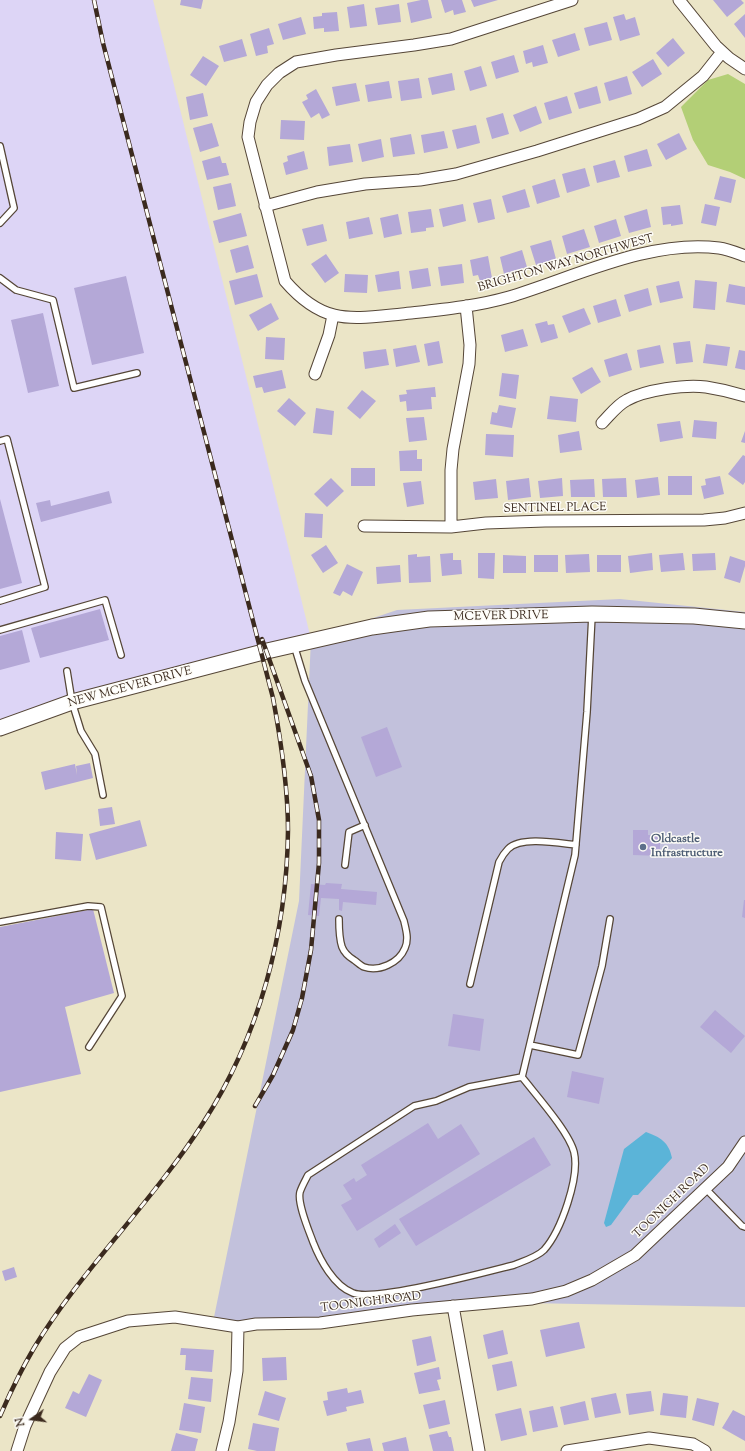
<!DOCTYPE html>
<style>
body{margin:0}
#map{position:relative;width:745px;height:1451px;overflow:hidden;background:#ebe5c7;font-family:"Sorts Mill Goudy",serif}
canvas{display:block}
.north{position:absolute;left:12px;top:1399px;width:40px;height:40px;-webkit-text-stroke:3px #fdfcf7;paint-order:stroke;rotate:256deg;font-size:11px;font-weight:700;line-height:16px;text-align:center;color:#3b2a1e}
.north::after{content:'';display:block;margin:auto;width:14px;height:18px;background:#3b2a1e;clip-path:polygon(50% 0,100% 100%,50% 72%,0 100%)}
</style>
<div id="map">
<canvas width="745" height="1451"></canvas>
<div class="north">N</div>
</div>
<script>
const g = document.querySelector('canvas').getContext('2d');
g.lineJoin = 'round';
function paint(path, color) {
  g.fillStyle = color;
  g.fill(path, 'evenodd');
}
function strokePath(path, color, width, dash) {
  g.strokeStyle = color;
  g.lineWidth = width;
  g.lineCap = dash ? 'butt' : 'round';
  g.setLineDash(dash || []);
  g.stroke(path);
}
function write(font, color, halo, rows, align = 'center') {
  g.font = font + ' "Sorts Mill Goudy",serif';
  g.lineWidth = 3;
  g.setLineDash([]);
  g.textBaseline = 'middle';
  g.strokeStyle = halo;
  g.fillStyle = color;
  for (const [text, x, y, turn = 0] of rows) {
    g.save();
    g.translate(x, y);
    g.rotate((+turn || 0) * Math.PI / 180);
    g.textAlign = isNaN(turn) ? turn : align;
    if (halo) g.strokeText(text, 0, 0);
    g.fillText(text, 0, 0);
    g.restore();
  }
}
const built = new Path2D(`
 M0,0H153L311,639L0,724Z`);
const industrial = new Path2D(`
 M620,599L745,612V1307L526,1303L212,1327L299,901L311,639L397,610Z`);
const green = new Path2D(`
 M728,74L745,84V179L730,172L708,165L693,140L681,107L708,80Z`);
const water = new Path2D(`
 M646,1132C660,1137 669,1142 672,1158L638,1195H633L611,1225L606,1227L604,1223L624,1149Z`);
const building = new Path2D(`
 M181,0H203L201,9L180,5Z
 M421,0H428L432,18L411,23L407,3Z
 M441,0H462L466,12L454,15L453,10L445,13Z
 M471,0H498L474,7Z
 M713,0H741L744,3L727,17Z
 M364,4L367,26L350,28L347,7Z
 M399,4L401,22L378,25L375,8Z
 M337,12L339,31L324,32V28L314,29L313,17L322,16V13Z
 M624,14L626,20L635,17L640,35L620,41L613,17Z
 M745,14V38L734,24Z
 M301,17L306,34L283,40L278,24Z
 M607,22L612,40L589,46L584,28Z
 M269,28L274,44L267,46L268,53L256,56L250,34Z
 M575,33L580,50L558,57L552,40Z
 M673,38L685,53L668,67L656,53Z
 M242,39L247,56L224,62L219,46Z
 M543,45L548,63L533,67L532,62L526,64L523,51Z
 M514,55L519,72L496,79L491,62Z
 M203,56L219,66L206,86L190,75Z
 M653,59L662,74L642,87L632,72Z
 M481,66L487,86L470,91L464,71Z
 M452,73L455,90L432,95L428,78Z
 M627,76L632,94L609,101L604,83Z
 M419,78L422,98L401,101L398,81Z
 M389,81L392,98L368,102L365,85Z
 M356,83L360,101L336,106L332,87Z
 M597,86L601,103L579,109L574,93Z
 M316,89L330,115L322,119L319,113L311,118L302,102L308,99L306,95Z
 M203,93L208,116L190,120L186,97Z
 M567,96L572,113L549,120L544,103Z
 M536,106L542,123L520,132L513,115Z
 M503,113L509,134L492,139L486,118Z
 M281,120L305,121L304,140L280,139Z
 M212,123L219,146L200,152L193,128Z
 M476,125L480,143L457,149L452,130Z
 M444,131L448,148L424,153L421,135Z
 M679,133L687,149L666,160L657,144Z
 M411,134L415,154L393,157L390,138Z
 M381,139L384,157L362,162L358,144Z
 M350,144L353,162L329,166L327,147Z
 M647,149L652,166L628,172L624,156Z
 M304,151L308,169L286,175L283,163L288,161L287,156Z
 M220,156L222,163H226L229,175L207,180L202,161Z
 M615,160L620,177L597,183L593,166Z
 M585,168L590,186L567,193L562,174Z
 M720,176L736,180L731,203L714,199Z
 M555,179L560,197L537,204L532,186Z
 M231,183L236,206L218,210L213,187Z
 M525,189L530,207L507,213L502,196Z
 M491,199L495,219L478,223L473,203Z
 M463,204L466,221L443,227L439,209Z
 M705,204L720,207L716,226L701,223Z
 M680,205L683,224L671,226V224L663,225L661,207Z
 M431,209L434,227L426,228V231L411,233L408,212Z
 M647,209L651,227L629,233L624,216Z
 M241,213L247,236L219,243L213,221Z
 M398,214L402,234L384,238L380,218Z
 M369,217L373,234L349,239L346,222Z
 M616,219L621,236L599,243L594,226Z
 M323,224L327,241L307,246L302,229Z
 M584,229L590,247L567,254L562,236Z
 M551,240L556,259L536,265L530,246Z
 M248,245L254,268L236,273L230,250Z
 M522,250L527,267L504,274L500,257Z
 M326,254L339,273L325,283L311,264Z
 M488,256L492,278L480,281L478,275L473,276L470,260Z
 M462,264L464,283L441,286L438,267Z
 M428,268L431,286L412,289L409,271Z
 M399,271L401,289L378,292L375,275Z
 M257,274L263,297L235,305L229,281Z
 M345,274L368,275L367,293L344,292Z
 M126,276L144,353L92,365L74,288Z
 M695,280L717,282L715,310L693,308Z
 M679,281L683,298L660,303L656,286Z
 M729,284L745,287V305L726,302Z
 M648,288L652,305L629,312L624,295Z
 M616,299L621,316L598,323L593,306Z
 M271,303L279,319L258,331L249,315Z
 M584,308L591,324L569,333L562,316Z
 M43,313L59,386L28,393L11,320Z
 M547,321L548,325L554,324L558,338L541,343L535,324Z
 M523,329L528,346L505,352L501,335Z
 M266,337L285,338L284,360L265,359Z
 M439,341L443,363L428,366L424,344Z
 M690,341L693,362L676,364L673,343Z
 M706,344L730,347L727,366L703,363Z
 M416,345L420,362L396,367L393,349Z
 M660,345L664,363L640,368L637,350Z
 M386,349L389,365L365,369L363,352Z
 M739,350L745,351V370L735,368Z
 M627,353L632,370L609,377L604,360Z
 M592,367L601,382L581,394L572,378Z
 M282,370L286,388L264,393L262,387L256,388L253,376Z
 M502,373L519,375L516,399L499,396Z
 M435,387L436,397H431L432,409L407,411L406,401L400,402L399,395L407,394L406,390Z
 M362,390L376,401L360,419L347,408Z
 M550,396L578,399L576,422L547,419Z
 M289,398L306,413L295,426L277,411Z
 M499,405L516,408L512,428L490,424L492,412L497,413Z
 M316,408L334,411L332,435L313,433Z
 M424,417L427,440L409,442L406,418Z
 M694,420L717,422L716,439L692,437Z
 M680,421L683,438L660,442L657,424Z
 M579,431L582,450L560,453L558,435Z
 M745,431V443L741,442Z
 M486,434L514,435L513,457L485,455Z
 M417,450V459H422V471H400L399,451Z
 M743,455L745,456V482L743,485L728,474Z
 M351,468H375V486H351Z
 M668,476H692V495H668Z
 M720,476L724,494L704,499L701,486L706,485L705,479Z
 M658,477L660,495L637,498L635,480Z
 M331,478L344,491L327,507L314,494Z
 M529,478L531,497L508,500L506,481Z
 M562,478L563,496L540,498L538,481Z
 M626,478L627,497H603L602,479Z
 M496,479L498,498L475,500L473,482Z
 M594,479L595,497H571L570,480Z
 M421,481L424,504L407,507L403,483Z
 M109,491L112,503L41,522L36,503L50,500L51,506Z
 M0,499L22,583L0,589Z
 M305,513L323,514L322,538L304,537Z
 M326,545L338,563L323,573L311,555Z
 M453,553V560H461L462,574L442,576L440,554Z
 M478,553H495L494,579L478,578Z
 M652,553L653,570L630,573L628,556Z
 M683,553L685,570L661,572L659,555Z
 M715,553L716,570L693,571L692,554Z
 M417,554V557L430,556L431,582L409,583L408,555Z
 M589,554L590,572L566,573L565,555Z
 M503,555L526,556V573H503Z
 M534,555H558V572H534Z
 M597,555H621V572H597Z
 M730,556L745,561V566L740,583L724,578Z
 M347,564L363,572L352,596L343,591L340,596L333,593Z
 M400,565L401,582L377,584L376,567Z
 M100,609L109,640L40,658L31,628Z
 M22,630L30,662L0,670V636Z
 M387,727L402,767L376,777L361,737Z
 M90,763L93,778L45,790L41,772L75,764L77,775L76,766Z
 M112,807L115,824L100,826L98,809Z
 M140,820L147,846L96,860L89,834Z
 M633,830H648V835H660V856L633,855Z
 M56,832L83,834L81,861L55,859Z
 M326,883L342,884L341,889L377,892L376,905L343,902L342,911L339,910V899L321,898L319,916L308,915L311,884L325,885Z
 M744,900H745V918L742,917Z
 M93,909L114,993L65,1007L81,1074L0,1092V927Z
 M715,1010L745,1036L731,1053L700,1027Z
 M453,1014L484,1019L480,1051L448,1046Z
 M572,1071L604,1078L599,1104L567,1097Z
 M428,1123L438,1139L461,1124L480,1154L357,1231L341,1205L352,1199L343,1185L354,1178L356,1182L367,1175L361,1165Z
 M534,1137L551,1165L416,1246L399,1219Z
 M395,1224L401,1233L379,1248L374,1239Z
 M14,1267L17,1277L5,1281L2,1271Z
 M579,1322L585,1348L546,1357L540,1330Z
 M503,1330L508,1354L488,1359L483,1335Z
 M431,1336L436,1361L417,1366L412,1340Z
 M181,1348L214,1350L212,1372L185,1370L186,1355H180Z
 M286,1357L287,1380L263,1381L262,1358Z
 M512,1361L517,1386L497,1391L492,1365Z
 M439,1367L441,1379L437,1380L440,1390L419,1394L414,1373Z
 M89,1374L102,1380L86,1417L65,1408L73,1391L79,1394Z
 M191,1377L213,1379L211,1402L188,1399Z
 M347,1388L348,1393L361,1390L364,1403L346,1407L347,1411L327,1416L323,1401L328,1400L327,1392Z
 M265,1391L286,1398L279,1421L258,1415Z
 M651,1391L654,1411L629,1415L626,1394Z
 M616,1393L621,1413L595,1418L591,1398Z
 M663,1393L688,1396L686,1418L660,1415Z
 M697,1398L719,1403L714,1426L692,1420Z
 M445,1400L450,1424L429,1429L423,1405Z
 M585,1401L589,1420L564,1425L560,1407Z
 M184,1403L205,1407L201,1433L179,1430Z
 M553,1406L558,1427L533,1432L529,1411Z
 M521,1408L527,1435L501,1441L495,1414Z
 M733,1410L745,1416V1441L722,1428Z
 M253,1423L279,1428L275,1451H257L248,1449Z
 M447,1431L449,1437H451L454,1451H433L429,1435Z
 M176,1433L198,1439L195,1451H171Z
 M406,1437L409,1451H384L382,1443Z
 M370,1438L373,1451H348L346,1443Z`);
const lane = new Path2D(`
 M0,146L14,208L0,223
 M0,278L16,290L53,300L74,388L137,373
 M0,441L7,439L45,587L0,601
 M0,630L105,600L121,655
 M294,645L305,681L404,921C406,930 409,939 405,948C399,963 379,972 364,967C361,966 357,962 354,960C349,957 344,952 342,947C339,938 339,928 339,919
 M67,671L72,702L81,731L95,754L103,795
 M345,865L349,832L365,825
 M0,922L88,906L101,907L122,996L89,1047
 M470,984L499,862C501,858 504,853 508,849C521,836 558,843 576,845
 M530,1045L578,1055L602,966L610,919
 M522,1077C536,1095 569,1132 574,1152C580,1177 561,1231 544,1250C537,1257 524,1261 514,1265C486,1272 375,1302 353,1293C334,1286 320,1260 313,1242C309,1231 297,1203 300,1192C302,1186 305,1181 308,1175L414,1106L436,1101L469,1087Z
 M522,1077L575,855L587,712L592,615
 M705,1188L742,1226L745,1227`);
const street = new Path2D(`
 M572,0L451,39L414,45L336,55L296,62L279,73L267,85L256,102L250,122L248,137L285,281C323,325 349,319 402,314C438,310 474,307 509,297C575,277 650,239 719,248C728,249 737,253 745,256
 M679,0L716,46L729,58L745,69
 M265,206L317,192L365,184L420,180L456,174L537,151L638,119L665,107L703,76L722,52
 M315,374L329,335L333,315
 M602,423C610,415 617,405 627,400C645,390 686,384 706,387C719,389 732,392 745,396
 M364,526L451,527L486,523L545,521L704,520L725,518L745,513
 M451,527V470L453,449L469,364L470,345L466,306
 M453,1306L479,1451
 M17,1451L25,1426L50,1372L65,1348L79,1337L128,1321L175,1317L238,1327L256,1324L320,1323L412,1310L532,1299L566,1291L592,1280L635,1255L728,1167L745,1142
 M222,1451L229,1422L237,1371L238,1327
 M567,1451L649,1438L693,1444L705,1451`);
const secondary = new Path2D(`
 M0,728L72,702L267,651L372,627L429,619L592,614L694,616L745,621`);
const rail = new Path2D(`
 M255,1106L273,1075L293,1030L302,998L311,950L319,863V820L311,776L262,639
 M0,1416C10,1393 21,1370 34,1348C71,1287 120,1235 163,1179C177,1161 191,1142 203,1123C259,1037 287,933 288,830C288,786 281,741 273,698L103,43L94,0`);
const markers = [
 [643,847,4,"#5c6f8a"]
];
const streetNames = [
 ["BRIGHTON WAY NORTHWEST",566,264,-16],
 ["SENTINEL PLACE",555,509,-1],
 ["MCEVER DRIVE",501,617,-1],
 ["NEW MCEVER DRIVE",130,688,-15],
 ["TOONIGH ROAD",672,1202,-44],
 ["TOONIGH ROAD",371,1303,-7]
];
const serviceNames = [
 ["Oldcastle",651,840],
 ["Infrastructure",651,854]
];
paint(built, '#ddd5f6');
paint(industrial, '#c2c1dc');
paint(green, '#b3cf76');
paint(water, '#5bb4d8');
paint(building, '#b4a8d7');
strokePath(lane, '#554637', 8);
strokePath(street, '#554637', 13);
strokePath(secondary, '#554637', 17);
strokePath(lane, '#fff', 5.5);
strokePath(street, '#fff', 11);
strokePath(secondary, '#fff', 15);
strokePath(rail, '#3b2a1e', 4.5);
strokePath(rail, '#fdfcf7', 3, [9]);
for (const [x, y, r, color] of markers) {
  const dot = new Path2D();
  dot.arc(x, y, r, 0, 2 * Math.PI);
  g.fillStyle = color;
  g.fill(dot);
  strokePath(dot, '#fdfcf7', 1.5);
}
write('12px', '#3b2a1e', '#fdfcf7', streetNames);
write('bold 12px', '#4e5e75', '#fdfcf7', serviceNames, 'left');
</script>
